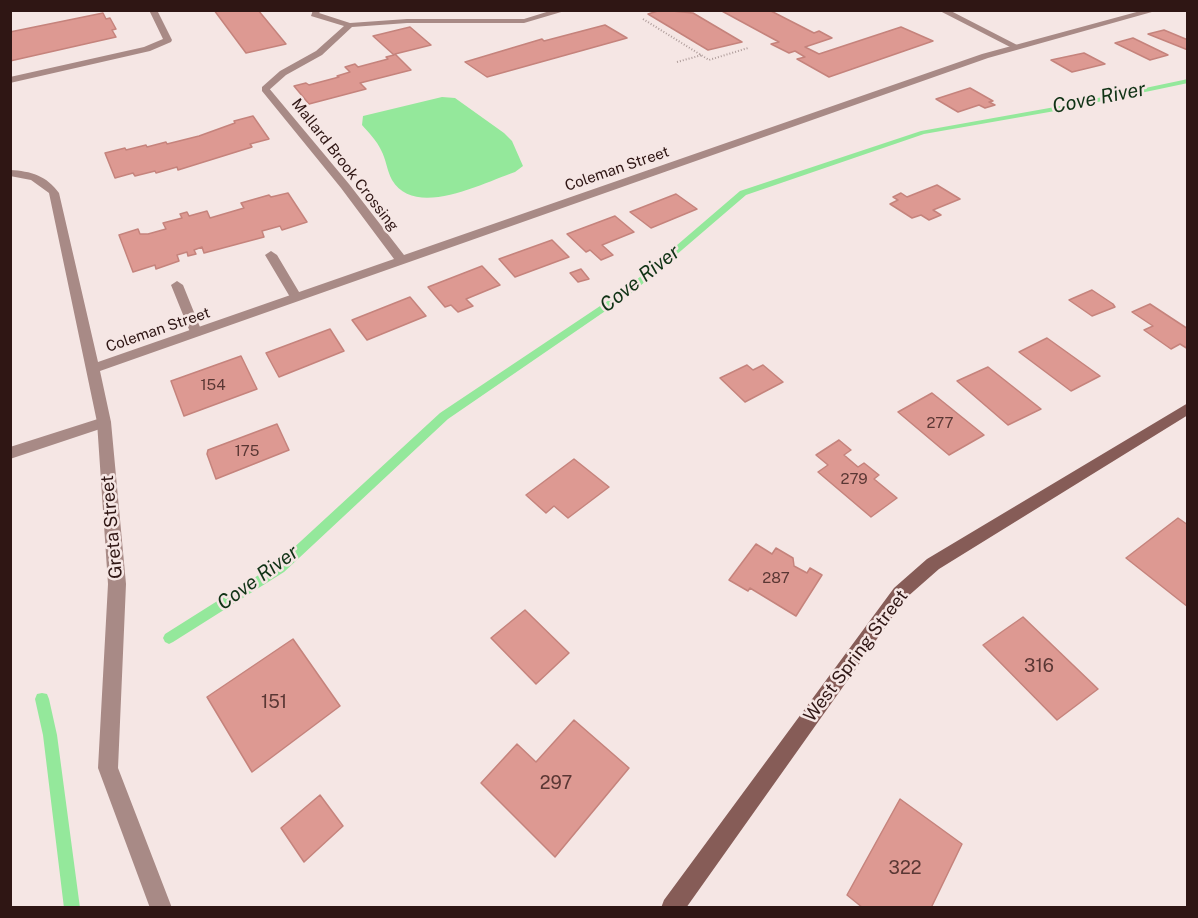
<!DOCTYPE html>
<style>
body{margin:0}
#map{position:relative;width:1198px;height:918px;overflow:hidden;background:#f5e6e4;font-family:"Public Sans",sans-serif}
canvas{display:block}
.frame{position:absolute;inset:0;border:12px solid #2f1614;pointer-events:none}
</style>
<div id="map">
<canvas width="1198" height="918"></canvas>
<div class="frame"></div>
</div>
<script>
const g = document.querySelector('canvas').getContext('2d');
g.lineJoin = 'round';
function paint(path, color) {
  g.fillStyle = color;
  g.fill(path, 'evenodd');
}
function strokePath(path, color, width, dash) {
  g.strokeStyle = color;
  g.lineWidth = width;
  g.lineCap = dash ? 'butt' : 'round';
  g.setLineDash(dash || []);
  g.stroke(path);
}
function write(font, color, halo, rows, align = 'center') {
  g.font = font + ' "Public Sans",sans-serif';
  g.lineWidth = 5;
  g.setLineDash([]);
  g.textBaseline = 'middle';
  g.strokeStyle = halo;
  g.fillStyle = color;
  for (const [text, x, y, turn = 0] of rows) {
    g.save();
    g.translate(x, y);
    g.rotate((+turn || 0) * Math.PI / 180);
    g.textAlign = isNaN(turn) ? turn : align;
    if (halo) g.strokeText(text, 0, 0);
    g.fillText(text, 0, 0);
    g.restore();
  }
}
const water = new Path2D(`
 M442,97L455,98L504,133L512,141L523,166L515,172C483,183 415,219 392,180C387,171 386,159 381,150C377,141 368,132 362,125L363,116Z`);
const stream = new Path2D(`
 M1188,79V83L1055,111L924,134L746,195L633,292L448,419L284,572L173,642L169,644L165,642L163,638L165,634L276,564L440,413L627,288L740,191L921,131L1055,107Z
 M42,693L47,694L49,699L57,735L80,908H64L43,735L35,699L37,694Z`);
const building = new Path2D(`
 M214,10H258L286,44L246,53Z
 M661,10L693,13L742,42L708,50L648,14Z
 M720,10H769L814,33L819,31L832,38L805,47L819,54L901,27L933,41L829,77L797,59L805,57L795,51L789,53L771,44L779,42Z
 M103,13L106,19L110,18L116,29L112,30L116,37L10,61V32Z
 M605,25L627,38L487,77L465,62L542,39L544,41Z
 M410,27L431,45L395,54L411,70L360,83L366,89L309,104L294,86L306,83L309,85L339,77L337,76L350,72L345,67L355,64L358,67L388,59L386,57L394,55L373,36Z
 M1164,30L1188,40V50L1148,34Z
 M1133,38L1168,55L1150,60L1115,43Z
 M1084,53L1105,64L1072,72L1051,60Z
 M970,88L993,101L989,102L995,105L985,108L979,105L958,112L936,99Z
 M253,116L269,139L250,144L252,147L178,170L177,167L156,173L155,171L135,176L133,173L115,178L105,153L125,148L126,150L146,145L147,147L166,142L167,144L199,136L235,123L234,121Z
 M937,185L960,199L933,210L941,215L929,220L921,215L912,218L890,204L898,200L893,197L901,193L907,197Z
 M288,193L307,222L282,230L280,226L262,231L264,237L204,253L202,247L194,250L196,254L188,256L187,252L177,255L179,261L156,269L155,265L133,272L119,235L138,229L140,234H148L166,229L163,223L182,218L180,214L187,212L189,216L207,211L210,218L244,208L241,203L269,195L271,197Z
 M676,194L697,209L651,228L630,212Z
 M615,216L634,232L602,245L613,255L601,260L590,250L586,252L567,234Z
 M552,240L569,257L515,277L499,259Z
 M482,266L500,285L466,299L473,306L458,312L451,305L445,307L428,287Z
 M581,269L589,279L578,282L570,273Z
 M1092,290L1113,304L1115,307L1092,316L1069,300Z
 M410,297L426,316L367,340L352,320Z
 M1150,304L1188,329V349L1180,344L1171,349L1144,330L1153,326L1132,312Z
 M330,329L344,351L279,377L266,353Z
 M1047,338L1100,376L1071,391L1019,352Z
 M241,356L257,389L184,416L171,381Z
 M747,365L753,370L763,365L783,382L745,402L720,378Z
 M988,367L1041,409L1008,425L957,381Z
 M932,393L984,435L949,455L898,412Z
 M277,424L289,450L216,479L207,454L208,450Z
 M839,440L851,450L844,455L858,467L864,463L879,475L874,479L897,498L871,517L818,472L828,465L816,455Z
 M574,459L609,487L568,518L554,506L546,513L526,495Z
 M1178,518L1188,525V607L1126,558Z
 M756,544L772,554L776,548L793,558L794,566L807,573L810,568L822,575L796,616L750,588L748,591L729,580Z
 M525,610L569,653L536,684L491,638Z
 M1023,617L1098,689L1057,720L983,645Z
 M293,639L340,706L252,772L207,697Z
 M574,720L629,768L555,857L481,783L517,744L536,762Z
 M320,795L343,826L304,862L281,828Z
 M900,799L962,844L931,908H863L847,895Z`);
const path = new Path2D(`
 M643,19L709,60L748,48
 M677,62L702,55`);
const lane = new Path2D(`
 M313,10H322L319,13L350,23L407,19H524L553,10H568L524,23H407L352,27L322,55L286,75L268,91H262V87L280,71L316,51L344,26L311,16Z
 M938,10H949L1021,47L1014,49Z
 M271,251L277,255L302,297L300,300H292L290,297L265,255Z
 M177,281L183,285L202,332L201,335L196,336L190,332L171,285Z
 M104,417L111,422L109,426L10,459V447Z`);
const street = new Path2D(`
 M149,10H157L172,40L171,42L150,51L10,83V77L144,47L163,39Z
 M1144,10H1159L988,58L100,371L111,422L126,584L118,768L172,908H150L98,768L108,584L97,422L49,193L31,180L10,176V170C31,171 47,176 59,193L98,362L394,259L341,188L262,91V87H268L349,184L404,255L982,54Z`);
const secondary = new Path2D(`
 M1188,403V415L939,569L906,598L686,908H661L664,900L894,588L927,559Z`);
const farStreetnames = [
 ["Mallard Brook Crossing",345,165,52],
 ["Coleman Street",617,169,-19],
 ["Coleman Street",158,330,-19]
];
const numberNames = [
 ["154",213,385],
 ["277",940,423],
 ["175",247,451],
 ["279",854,479],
 ["287",776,578]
];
const streetNames = [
 ["Greta Street",112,527,-95],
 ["West Spring Street",856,656,-53]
];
const nearNumbernames = [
 ["316",1039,666],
 ["151",274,702],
 ["297",556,783],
 ["322",905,868]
];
const waterNames = [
 ["Cove River",1099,98,-11],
 ["Cove River",640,279,-38],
 ["Cove River",258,578,-36]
];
paint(water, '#94e89b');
paint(stream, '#94e89b');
paint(building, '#dd9992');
strokePath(building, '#c5837c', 1.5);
strokePath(path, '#af9d9b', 2, [1, 2]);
paint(lane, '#a88a86');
paint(street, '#a88a86');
paint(secondary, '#865c57');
write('15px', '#2f1614', '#f5e6e4', farStreetnames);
write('15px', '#5a3734', null, numberNames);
write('18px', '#2f1614', '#f5e6e4', streetNames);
write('18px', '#5a3734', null, nearNumbernames);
write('italic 20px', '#103215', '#f5e6e4', waterNames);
</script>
